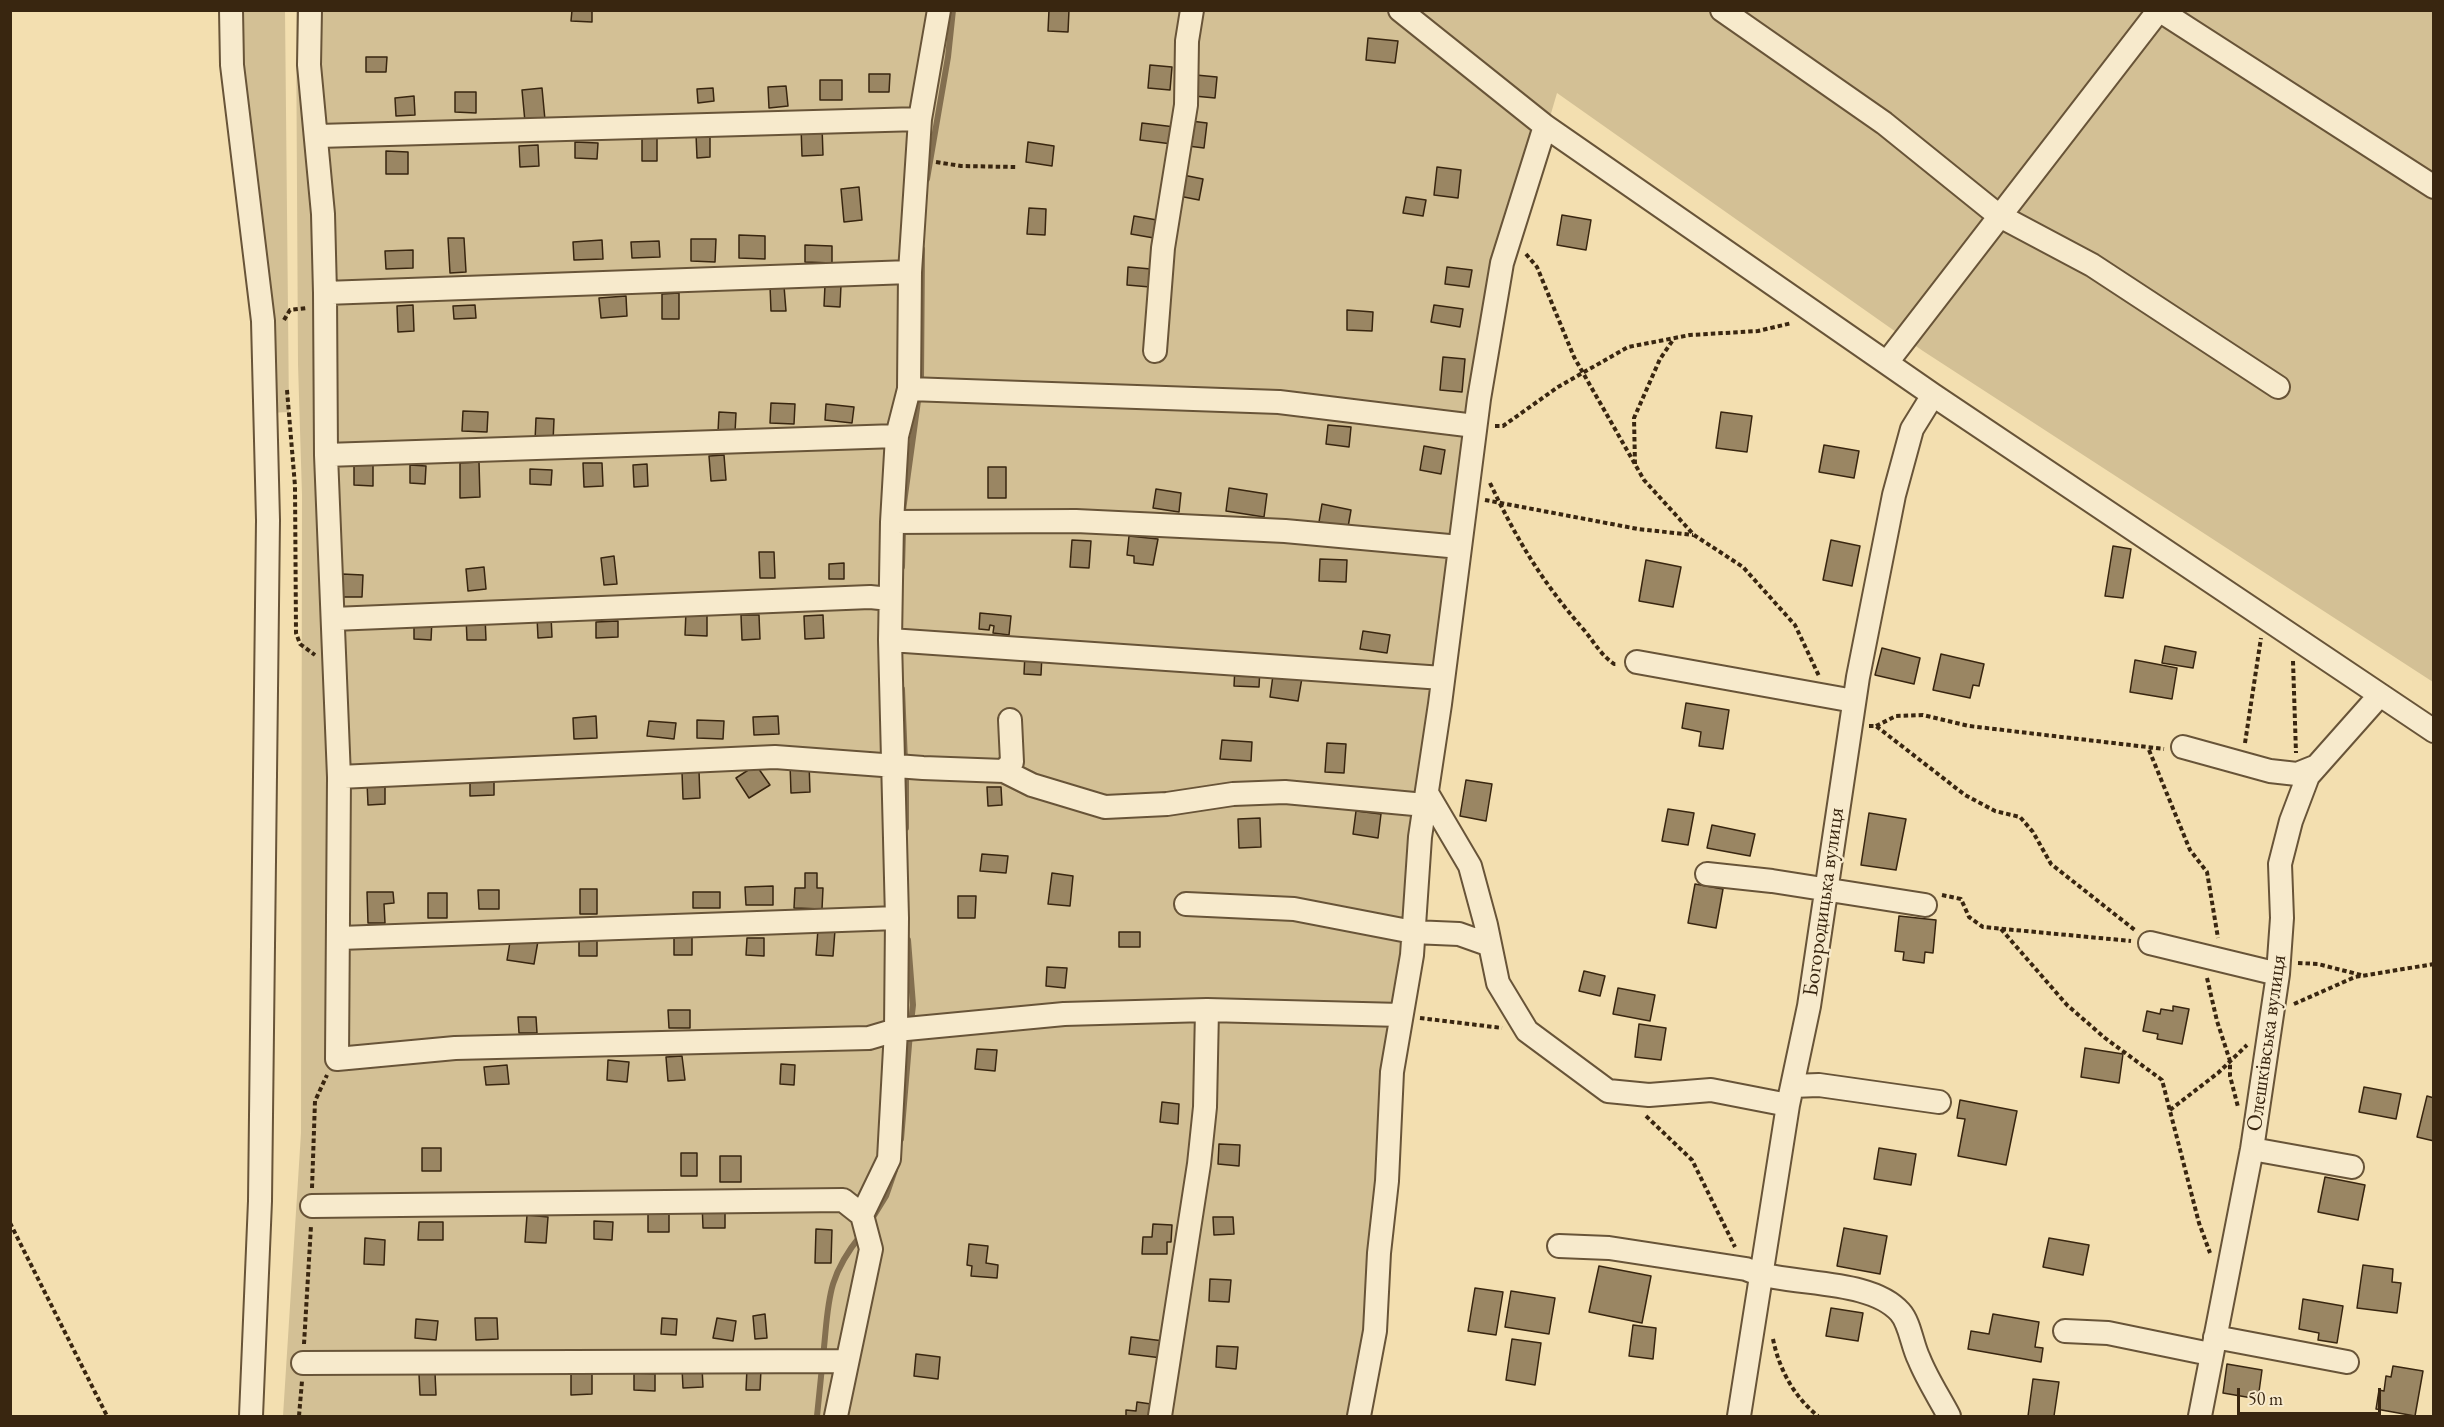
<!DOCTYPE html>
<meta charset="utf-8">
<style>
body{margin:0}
#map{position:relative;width:2444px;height:1427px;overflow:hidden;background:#f3dfb0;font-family:"EB Garamond",serif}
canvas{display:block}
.frame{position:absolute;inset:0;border:12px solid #392610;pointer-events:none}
.scale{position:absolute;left:2237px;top:1388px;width:144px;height:27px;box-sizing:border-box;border:3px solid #392610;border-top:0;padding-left:8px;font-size:18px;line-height:21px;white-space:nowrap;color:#392610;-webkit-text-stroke:4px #f7eacc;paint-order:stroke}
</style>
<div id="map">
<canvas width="2444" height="1427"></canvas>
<div class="frame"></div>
<div class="scale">50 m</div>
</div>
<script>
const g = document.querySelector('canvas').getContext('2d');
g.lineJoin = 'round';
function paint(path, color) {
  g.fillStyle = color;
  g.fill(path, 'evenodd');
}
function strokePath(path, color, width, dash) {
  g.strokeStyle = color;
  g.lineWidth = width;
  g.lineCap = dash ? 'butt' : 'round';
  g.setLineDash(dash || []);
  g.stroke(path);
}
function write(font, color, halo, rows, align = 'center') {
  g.font = font + ' "EB Garamond",serif';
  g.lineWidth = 4.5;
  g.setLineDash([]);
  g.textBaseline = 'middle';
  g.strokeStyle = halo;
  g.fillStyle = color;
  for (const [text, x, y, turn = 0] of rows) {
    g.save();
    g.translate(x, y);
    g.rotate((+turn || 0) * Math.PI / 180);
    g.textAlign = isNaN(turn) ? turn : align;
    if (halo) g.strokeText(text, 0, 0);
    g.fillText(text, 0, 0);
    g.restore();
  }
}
const green = new Path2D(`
 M235,11H285L289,412L269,413Z
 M296,11H2433V682L1923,351L1557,93L1506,267L1355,1416H283L301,1133L302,495L298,364Z`);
const stream = new Path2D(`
 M927,179L948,57L953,10
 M903,510L921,379L922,249
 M902,567L903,532
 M902,689L905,762
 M906,773V828
 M908,940L913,1005L911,1023
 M901,1139L910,1033
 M870,1222L886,1196L895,1170
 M823,1357C829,1304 825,1279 861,1235
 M817,1416L822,1367`);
const building = new Path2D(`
 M572,10H592V22L571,21Z
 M1049,10H1069L1068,32L1048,31Z
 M1368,38L1398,41L1395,63L1366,60Z
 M366,57H387L386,72H366Z
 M1150,65L1172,67L1170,90L1148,88Z
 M869,74H890L889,92H869Z
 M1196,75L1217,77L1215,98L1194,96Z
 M820,80H842V100H820Z
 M786,86L788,106L769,108L768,87Z
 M542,88L545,120L525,122L522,90Z
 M713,88L714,101L698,103L697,89Z
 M455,92H476V113L455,112Z
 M414,96L415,115L396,116L395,98Z
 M1191,121L1207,123L1204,148L1188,146Z
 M1142,123L1175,127L1172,144L1140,140Z
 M801,126H822L823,155L802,156Z
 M696,134H710V157L697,158Z
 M642,136L657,137V161H642Z
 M575,142L598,143L597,159L575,158Z
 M1028,142L1054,146L1052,166L1026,162Z
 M538,145L539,166L520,167L519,146Z
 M386,151L408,152V174H386Z
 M1437,167L1461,170L1458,198L1434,195Z
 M1183,175L1203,179L1199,200L1179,196Z
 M859,187L862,220L844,222L841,189Z
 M1406,197L1426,200L1423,216L1403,213Z
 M1029,208L1046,209L1045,235L1027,234Z
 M1562,215L1591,220L1586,250L1557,245Z
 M1134,216L1157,220L1154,238L1131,234Z
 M739,235L765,236V259L739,258Z
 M448,238H464L466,272L450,273Z
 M691,239H716L715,262L691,261Z
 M602,240L603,259L574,260L573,242Z
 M659,241L660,257L632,258L631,242Z
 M805,245L832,246V263L805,262Z
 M413,250V268L386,269L385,251Z
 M1128,267L1151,269L1150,287L1127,285Z
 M1447,267L1472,270L1469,287L1445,284Z
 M825,285H841L840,307L824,306Z
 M770,286H784L786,311H771Z
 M679,293V319H662V294Z
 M626,296L627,316L601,318L599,298Z
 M413,305L414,331L398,332L397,306Z
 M475,305L476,318L454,319L453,306Z
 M1434,305L1463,309L1460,327L1431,322Z
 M1347,310L1373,312L1372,331L1347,330Z
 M1443,357L1465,359L1462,392L1440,390Z
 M771,403L795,404L794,424L770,423Z
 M826,404L854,407L852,423L825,420Z
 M463,411L488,412L487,432L462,431Z
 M719,412L736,413L735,433L718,432Z
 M1721,412L1752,416L1747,452L1716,448Z
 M536,418L554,419L553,442L535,441Z
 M1328,425L1351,427L1349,447L1326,444Z
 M1824,445L1859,451L1854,478L1819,472Z
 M1424,446L1445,450L1441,474L1420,470Z
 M724,455L726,480L711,481L709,456Z
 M479,462L480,497L460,498V463Z
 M583,463H602L603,486L584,487Z
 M354,464H373V486L354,485Z
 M647,464L648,486L634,487L633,465Z
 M410,465L426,466L425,484L410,483Z
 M988,467H1006V498H988Z
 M530,469L552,470L551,485L530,484Z
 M1229,488L1267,494L1264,517L1226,511Z
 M1156,489L1181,493L1179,512L1153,508Z
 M1322,504L1351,510L1348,527L1319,522Z
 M1129,536L1158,539L1153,565L1134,563V556L1127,555Z
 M1072,540L1091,541L1089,568L1070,567Z
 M1831,540L1860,546L1852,586L1823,580Z
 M2113,546L2131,549L2123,598L2105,596Z
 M759,552H774L775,578H760Z
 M614,556L617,584L604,585L601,558Z
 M1320,559L1347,560L1346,582L1319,581Z
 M1646,560L1681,567L1673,607L1639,601Z
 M844,563V579H829V564Z
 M484,567L486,589L468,591L466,569Z
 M342,574L363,575L362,597H341Z
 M686,611L707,612V636L685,635Z
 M980,613L1011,616L1009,635L993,633L994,626L990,625L989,630L979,629Z
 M741,615H759L760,639L742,640Z
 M823,615L824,638L805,639L804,616Z
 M485,616L486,640H467L466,617Z
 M551,616L552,637L538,638L537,617Z
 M414,619L432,620L431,640L414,639Z
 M618,621V637L596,638V622Z
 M1363,631L1390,635L1387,653L1360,649Z
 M2165,646L2196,652L2193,668L2162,663Z
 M1882,648L1920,658L1914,684L1875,675Z
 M1025,653L1042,654L1041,675L1024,674Z
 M1941,654L1984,664L1979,686L1973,685L1970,698L1933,690Z
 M2135,660L2177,668L2172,699L2130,692Z
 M1235,667L1260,668L1259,687L1234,686Z
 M1274,668L1303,672L1298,701L1270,697Z
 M1686,703L1729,710L1723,749L1699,746L1701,732L1682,728Z
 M596,716L597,738L574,739L573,718Z
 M778,716L779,734L754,735L753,717Z
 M697,720L724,721L723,739L697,738Z
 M649,721L676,723L674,739L647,736Z
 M1222,740L1252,742L1251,761L1220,759Z
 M1327,743L1346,744L1344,773L1325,772Z
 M809,763L810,792L791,793L790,764Z
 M756,765L770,785L749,798L736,778Z
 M699,771L700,798L683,799L682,772Z
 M494,776V795L470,796V777Z
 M1466,780L1492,784L1486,821L1460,816Z
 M385,781V804L368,805L367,782Z
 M987,787H1001L1002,805L988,806Z
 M1668,809L1694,813L1688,845L1662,841Z
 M1356,811L1381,814L1378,838L1353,834Z
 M1869,813L1906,819L1896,870L1861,865Z
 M1260,818L1261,847L1239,848L1238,819Z
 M1712,825L1755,834L1750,856L1707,848Z
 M982,854L1008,856L1006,873L980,871Z
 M805,873H817V888H823L822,909L794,908L795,888H805Z
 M1052,873L1073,876L1070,906L1048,904Z
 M1695,884L1723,889L1716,928L1688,923Z
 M773,886V905H746L745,887Z
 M580,889H597V914H580Z
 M478,890H499V909H479Z
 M367,892H393L394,903L384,904L385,923H368Z
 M693,892H720V908H693Z
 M428,893H447V918H428Z
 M958,896H976L975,918H958Z
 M1899,916L1936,920L1933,953L1925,952L1924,963L1903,960L1904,952L1895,951Z
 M818,929L835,930L833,956L816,955Z
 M1119,932H1140V947H1119Z
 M674,934H692V955H674Z
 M511,936L538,941L534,964L507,960Z
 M579,938H597V956H579Z
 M747,938H764V956L746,955Z
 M1047,967L1067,968L1065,988L1046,986Z
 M1584,971L1605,976L1600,996L1579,991Z
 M1618,988L1655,995L1650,1021L1613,1014Z
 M2173,1006L2189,1009L2182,1044L2157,1039L2158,1034L2143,1031L2147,1011L2160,1014L2161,1009L2173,1011Z
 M668,1010H690V1028H669Z
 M518,1017H536L537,1033H519Z
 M1639,1024L1666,1028L1661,1060L1635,1057Z
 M2085,1048L2123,1054L2119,1083L2081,1077Z
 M977,1049L997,1050L995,1071L975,1069Z
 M682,1056L685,1080L668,1081L666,1057Z
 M608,1060L629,1062L627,1082L607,1080Z
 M781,1064L795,1065L794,1085L780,1084Z
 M507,1065L509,1084L486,1085L484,1067Z
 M2364,1087L2401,1094L2396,1119L2359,1112Z
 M2427,1096L2434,1098V1141L2417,1137Z
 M1960,1100L2017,1111L2006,1165L1958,1156L1965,1119L1957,1118Z
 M1162,1102L1179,1104L1178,1124L1160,1122Z
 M1219,1144L1240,1145L1239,1166L1218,1164Z
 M422,1148H441V1171H422Z
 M1879,1148L1916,1154L1911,1185L1874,1179Z
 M681,1153H697V1176H681Z
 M720,1156H741V1182H720Z
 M2325,1177L2365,1185L2358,1220L2318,1212Z
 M702,1202H725V1228H703Z
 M648,1214H669V1232H648Z
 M527,1215L548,1217L546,1243L525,1242Z
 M1213,1217H1233L1234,1234L1214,1235Z
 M594,1221L613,1222L612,1240L594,1239Z
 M419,1222H443V1240H418Z
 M1153,1224L1172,1225L1171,1242H1167V1254H1142L1143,1237H1152Z
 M1844,1228L1887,1236L1880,1274L1837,1266Z
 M816,1229L832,1230L831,1263H815Z
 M365,1238L385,1240L384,1265L364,1264Z
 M2049,1238L2089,1245L2083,1275L2043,1267Z
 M969,1244L988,1246L986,1263L998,1265L997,1278L971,1276L972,1266L967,1265Z
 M2363,1265L2393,1269L2392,1282L2401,1283L2397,1313L2357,1308Z
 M1599,1266L1651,1276L1642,1323L1589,1312Z
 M1210,1279L1231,1280L1229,1302L1209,1301Z
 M1475,1288L1503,1292L1496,1335L1468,1331Z
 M1511,1291L1555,1298L1549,1334L1505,1327Z
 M2303,1299L2343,1306L2337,1343L2318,1340L2319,1333L2299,1329Z
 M1831,1308L1863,1313L1858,1341L1826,1336Z
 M765,1314L767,1338L755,1339L753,1316Z
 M1993,1314L2039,1322L2035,1347L2043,1348L2041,1362L1968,1349L1971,1331L1989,1334Z
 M475,1318H497L498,1339L476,1340Z
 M662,1318L677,1319L676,1335L661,1334Z
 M717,1318L736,1321L733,1341L713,1338Z
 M416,1319L438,1321L436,1340L415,1338Z
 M1633,1325L1656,1328L1653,1359L1629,1356Z
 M1131,1337L1164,1341L1162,1358L1129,1354Z
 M1512,1339L1541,1343L1535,1385L1506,1380Z
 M1217,1346L1238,1347L1236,1369L1216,1367Z
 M916,1354L940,1357L938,1379L914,1376Z
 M2227,1364L2262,1370L2258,1399L2223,1393Z
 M2393,1366L2423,1371L2415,1416L2376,1409L2379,1390L2384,1391L2386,1376L2391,1377Z
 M702,1367L703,1387L683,1388L682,1368Z
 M747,1368L761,1369L760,1390H746Z
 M571,1369H592V1394L571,1395Z
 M435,1373L436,1395H420L419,1374Z
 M634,1373L655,1374V1391L634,1390Z
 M2033,1379L2059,1382L2054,1416H2028Z
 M1137,1402L1158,1405L1156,1416H1126V1410L1136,1411Z`);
const path = new Path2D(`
 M936,162L961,166L1016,167
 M1526,254L1537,267L1574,357L1644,480L1694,535L1743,567L1795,625L1819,676
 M284,320L290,310L307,308
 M287,390L295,486L296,633L300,644L315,655
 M1495,426H1503L1558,387L1628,347L1690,335L1758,331L1792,323
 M1635,464L1634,418L1660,359L1673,340
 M1490,483C1517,540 1542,582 1584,630C1595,643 1599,653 1614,664H1618
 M1485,500L1638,529L1693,535
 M2293,661L2296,753
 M1869,726H1876L1965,795L1995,811L2020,817L2033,832L2051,864L2136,931
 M1876,726L1896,716L1923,715L1969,726L2164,749
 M2245,743L2261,638
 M2149,750L2190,850L2207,872L2218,938
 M1942,895L1961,899L1969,917L1983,927L2131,941
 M2001,929L2067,1005L2105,1038L2162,1080L2199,1223L2210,1253
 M2298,963L2318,964L2361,975
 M2207,978L2217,1021L2230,1061V1076L2238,1107
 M2294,1004L2355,977L2434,964
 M1420,1018L1502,1028
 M2170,1110L2218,1073L2247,1045
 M1646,1116L1692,1160L1735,1247
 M312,1188L315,1101L327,1075
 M10,1223L107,1416
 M1773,1339C1779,1369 1794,1397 1818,1416
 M304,1344L311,1226
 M299,1416L302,1381`);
const minor = new Path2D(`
 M231,10L232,65L263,321L268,520L260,1201L251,1416
 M310,10L309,65L323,214L325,293L910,272
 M1400,10L1545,126L1933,395L2434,731
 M1722,10L1884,123L1998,215L2092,265L2278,387
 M2159,10L2434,187
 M318,136L920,119
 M325,293L326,455L339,777L337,1059L455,1048L869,1038L896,1030L1064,1014L1207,1010L1205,1107L1199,1164L1160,1416
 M1155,351L1163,248L1186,105L1187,41L1192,10
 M1888,361L2159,10
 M909,389L1279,402L1475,426
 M326,455L897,436
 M892,522L1076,521L1285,531L1460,547
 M333,619L870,597L890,599
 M890,640L1443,678
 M1637,662L1854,701
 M2183,747L2270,771L2297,774L2317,766
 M1004,771L1032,785L1105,807L1167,804L1233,794L1285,792L1425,805
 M339,777L775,757L923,768L1004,771L1012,762L1010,720
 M1427,793L1470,866L1486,925L1498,983L1527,1031L1608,1091L1649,1095L1711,1090L1788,1105
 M1707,874L1772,881L1925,905
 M1186,904L1294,909L1413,932L1459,934L1490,945
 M340,938L897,918
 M2150,943L2278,974
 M1207,1010L1401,1015
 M1792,1086L1819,1085L1939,1102
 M2252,1149L2352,1167
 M312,1206L843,1200L862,1215
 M1559,1246L1609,1248L1746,1269C1787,1287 1869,1277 1900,1312C1910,1323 1912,1345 1919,1359C1927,1379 1939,1397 1949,1416
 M2065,1331L2108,1333L2210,1354
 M2215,1337L2347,1362
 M303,1363L847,1361
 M836,1416L871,1249L862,1215L889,1159L896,1030L897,918L890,640L892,522L897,436L909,389L910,272L920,119L939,10
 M1359,1416L1375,1331L1379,1253L1387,1181L1392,1072L1412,955L1420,837L1440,704L1479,399L1502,263L1545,126
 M1739,1416L1788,1105L1809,1006L1858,677L1894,495L1912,429L1933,395
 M2200,1416L2252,1149L2278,974L2282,918L2280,864L2291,821L2308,776L2379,696`);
const streetNames = [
 ["Богородицька вулиця",1824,902,-82],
 ["Олешківська вулиця",2267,1043,-82]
];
paint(green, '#d3c095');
strokePath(stream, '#836f50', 6);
paint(building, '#9a8663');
strokePath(building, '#392610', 1.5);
strokePath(minor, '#685438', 26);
strokePath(path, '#392610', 4, [4.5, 3]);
strokePath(minor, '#f7eacc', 22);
write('22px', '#392610', '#f7eacc', streetNames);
</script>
